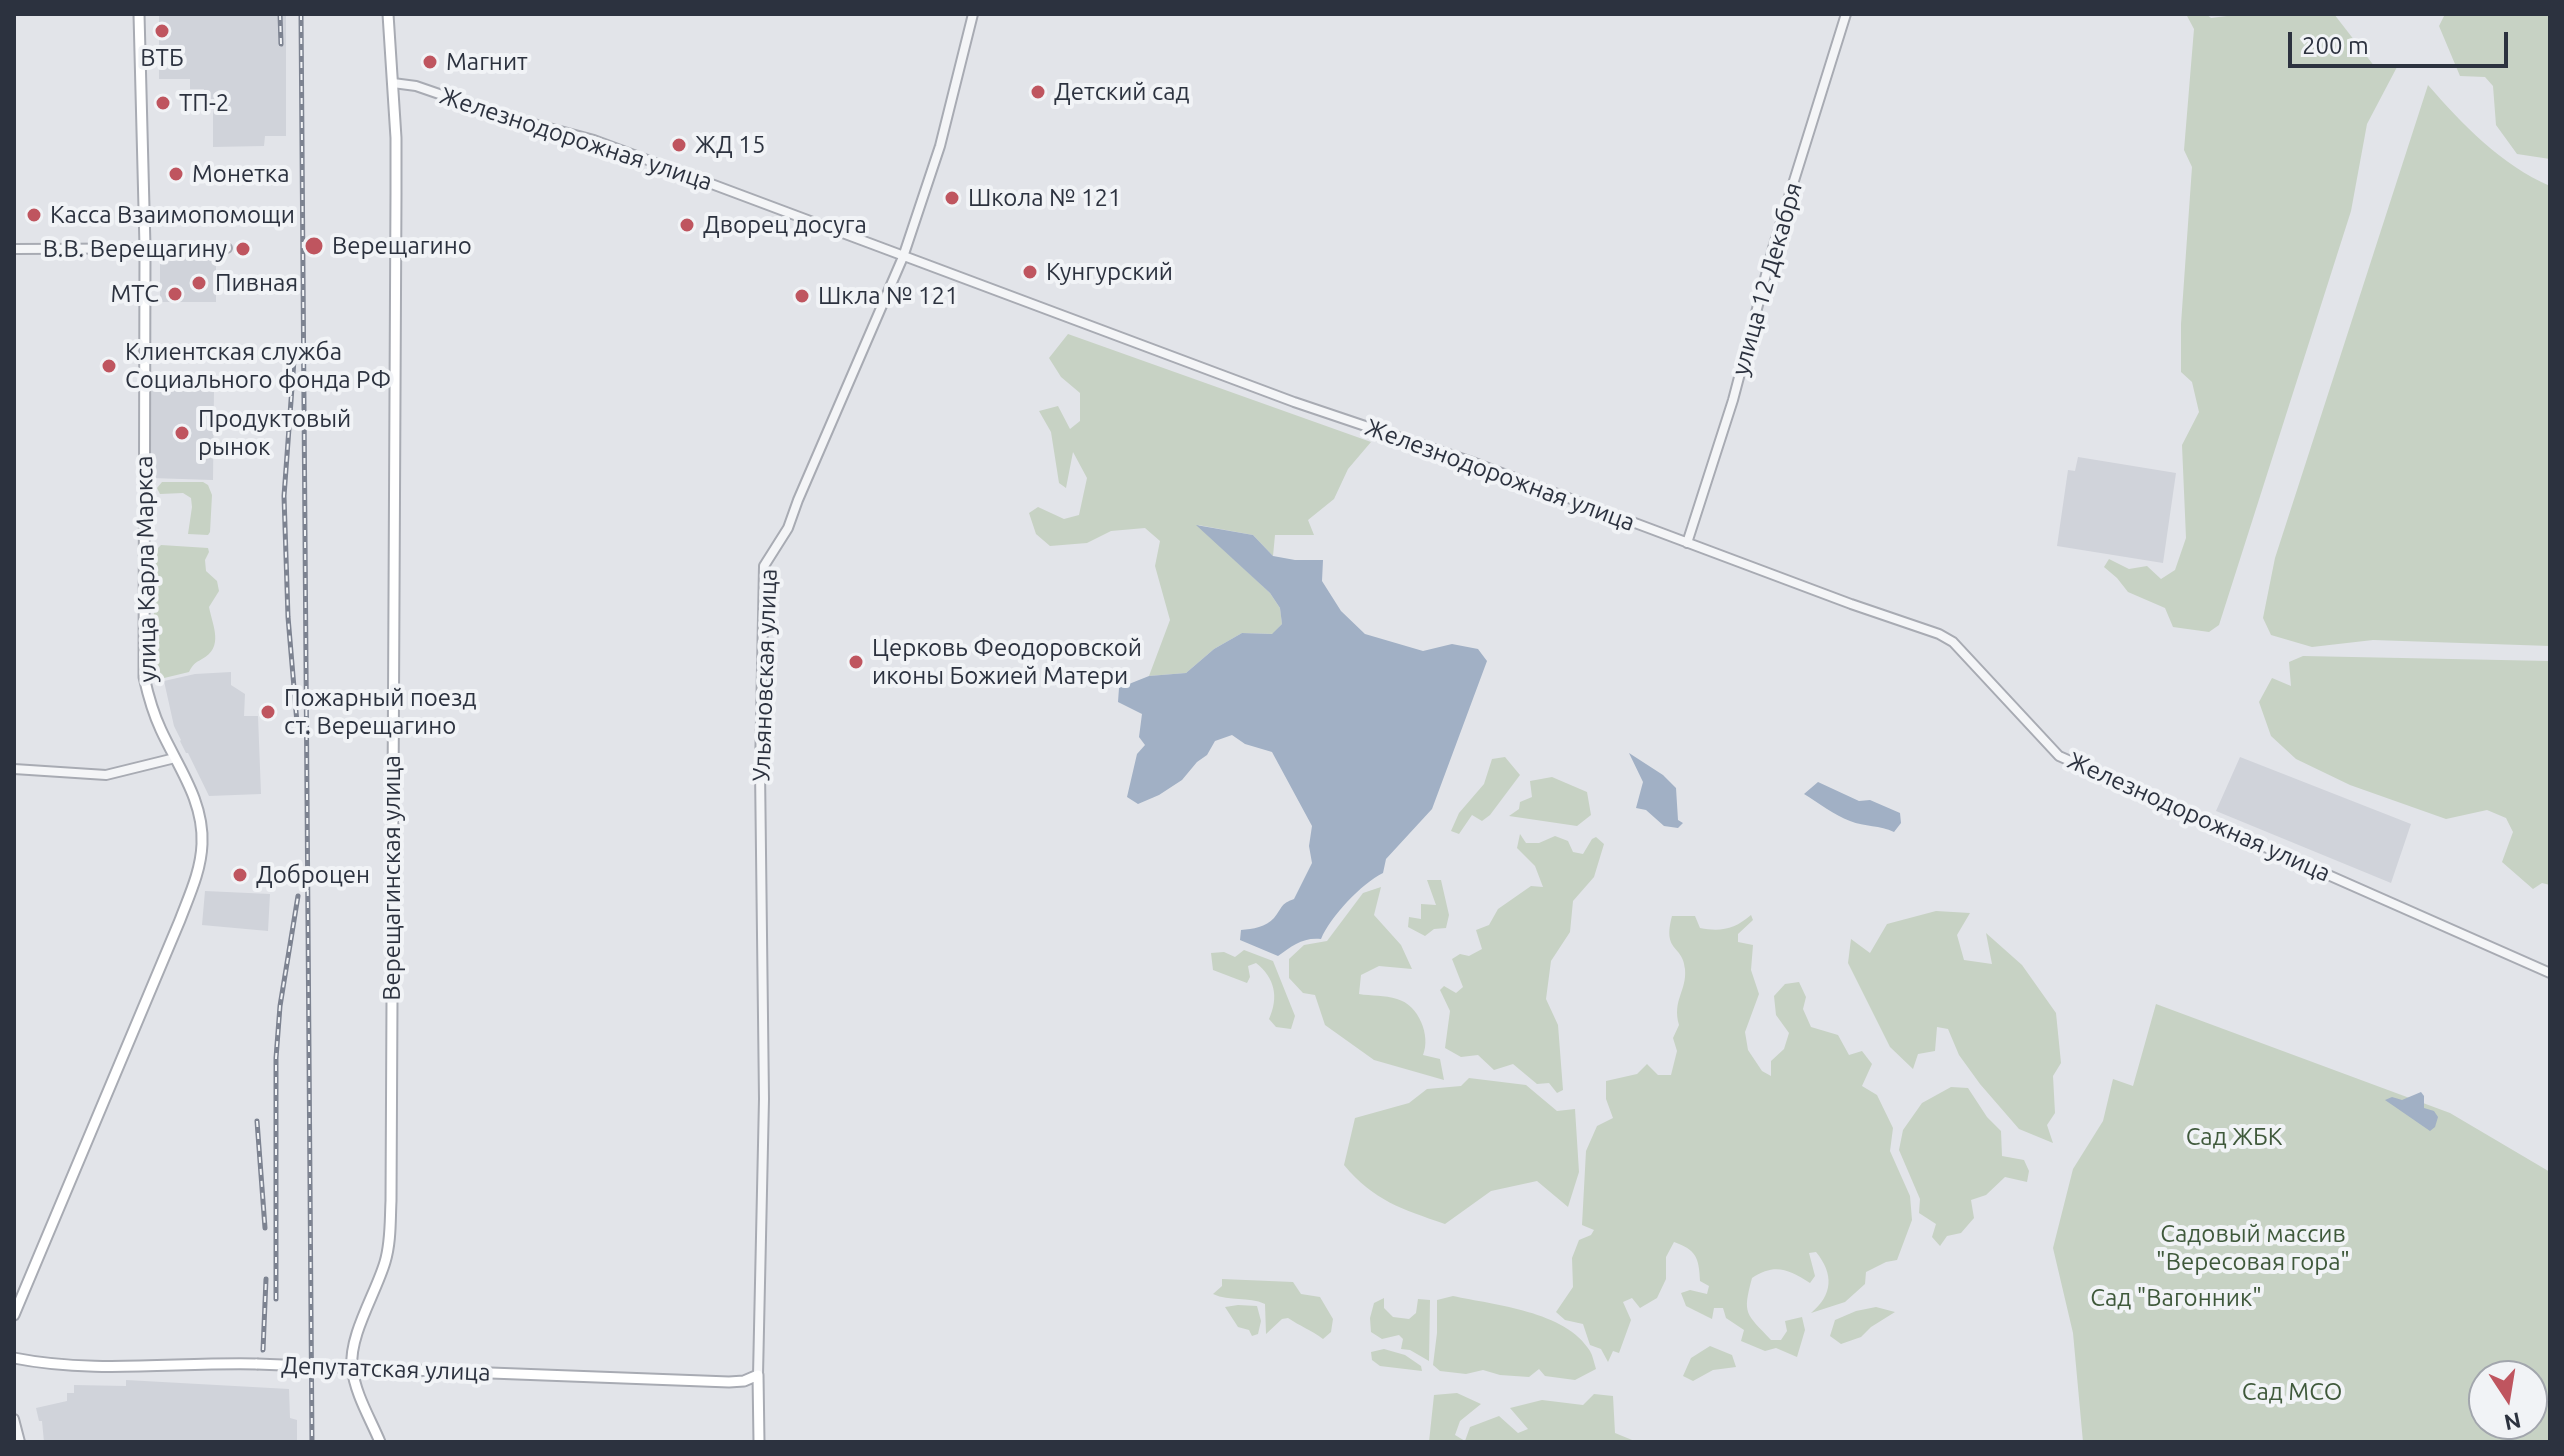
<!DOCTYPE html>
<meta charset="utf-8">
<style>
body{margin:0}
#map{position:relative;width:2564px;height:1456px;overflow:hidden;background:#e2e4e9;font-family:Ubuntu,sans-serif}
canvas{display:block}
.frame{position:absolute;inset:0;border:16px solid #2c323f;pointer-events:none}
.north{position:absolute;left:2468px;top:1360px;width:80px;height:80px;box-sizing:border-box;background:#f1f3f6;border:2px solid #a2a6ad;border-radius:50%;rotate:168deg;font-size:22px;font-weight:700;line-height:32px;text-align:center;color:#2c323f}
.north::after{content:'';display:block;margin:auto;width:28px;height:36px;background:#bf555f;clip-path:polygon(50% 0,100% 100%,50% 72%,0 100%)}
.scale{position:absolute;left:2288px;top:32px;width:220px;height:36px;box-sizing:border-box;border:4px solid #2c323f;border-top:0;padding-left:10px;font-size:24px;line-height:28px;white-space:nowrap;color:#2c323f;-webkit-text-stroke:6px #f1f3f6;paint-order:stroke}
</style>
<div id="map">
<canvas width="2564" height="1456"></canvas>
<div class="frame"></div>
<div class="north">N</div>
<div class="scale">200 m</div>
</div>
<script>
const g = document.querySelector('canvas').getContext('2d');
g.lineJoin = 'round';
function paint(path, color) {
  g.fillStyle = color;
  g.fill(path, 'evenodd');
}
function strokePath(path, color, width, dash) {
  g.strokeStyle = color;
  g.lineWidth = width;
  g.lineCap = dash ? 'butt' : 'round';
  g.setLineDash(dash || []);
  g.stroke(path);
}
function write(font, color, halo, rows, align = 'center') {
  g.font = font + ' Ubuntu,sans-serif';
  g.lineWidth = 8;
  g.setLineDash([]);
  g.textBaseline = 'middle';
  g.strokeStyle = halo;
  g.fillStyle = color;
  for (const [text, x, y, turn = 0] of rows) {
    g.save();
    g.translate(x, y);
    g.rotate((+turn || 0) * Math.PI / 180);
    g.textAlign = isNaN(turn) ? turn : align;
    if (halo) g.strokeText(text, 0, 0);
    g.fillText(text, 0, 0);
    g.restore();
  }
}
const built = new Path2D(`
 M157,14H286V136H265L264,146L213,147V108L203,105L204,89H190V79H159V16Z
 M160,253H216V302H160Z
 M151,387L214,388L213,480L151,478Z
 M2078,457L2176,473L2163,563L2057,546L2068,470L2075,471Z
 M231,672V685L245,694L244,716H258L261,794L209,796L188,753H186L180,741L181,740L174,726L164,681L195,674Z
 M2240,757L2411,824L2391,883L2216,811Z
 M205,891L270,894L268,931L202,925Z
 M126,1380L289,1389L290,1418L297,1420V1442H56L55,1440L44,1442L42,1421H39L36,1408L67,1401V1393H74V1385L126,1386Z`);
const green = new Path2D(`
 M2186,14H2206L2211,18L2243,14H2334L2375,67H2397L2367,124L2351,211L2219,625L2209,632L2173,627L2165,608L2128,592L2117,578L2104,567L2109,559L2129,569L2147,566L2161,579L2175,570L2186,538L2182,445L2199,412L2192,382L2181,372V324L2192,167L2184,150L2194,29Z
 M2445,14H2550V159L2517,154L2496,125L2493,86L2485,77L2460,76L2439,26Z
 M2428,85C2462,124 2501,165 2550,186V646L2373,640L2312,647L2271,635L2263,618L2275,558Z
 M1068,334L1371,442L1348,469L1334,499L1308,520L1314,535H1275L1273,556L1253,535L1198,525L1270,593L1280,608L1282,624L1273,634L1242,633L1214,649L1186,673L1149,676L1170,620L1155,566L1160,541L1145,528L1111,531L1087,543L1050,546L1036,534L1029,513L1038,507L1064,519L1079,515L1087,478L1073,452L1066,488L1059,483L1051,432L1039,411L1058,406L1070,429L1080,421V393L1061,377L1049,358Z
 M162,482H203L208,485L212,495L210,532L208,535L188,534L192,507L191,498L183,493L160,494L157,488Z
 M161,545L208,548L209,552L205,560L206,571L217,581L219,591L209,607C213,627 224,647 202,659C195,663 193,664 189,672L160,679H157L154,671V552Z
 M2303,656L2550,661V885L2542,883L2533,889L2502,862L2513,832L2506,818L2487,810L2446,819L2350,785L2296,759L2271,736L2259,702L2272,678L2291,686L2289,662Z
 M1505,757L1520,775L1490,815L1482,821L1472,815L1459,834L1451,831L1459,813L1484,784L1492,759Z
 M1552,777L1587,792L1591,815L1577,826L1509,816L1519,809L1520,802L1532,797L1530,781Z
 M1520,834L1526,843H1539L1555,836L1568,841L1573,852L1583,854L1592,839L1596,837L1604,844L1594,877L1573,901L1570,932L1551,961L1546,999L1558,1025L1563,1090L1557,1093L1549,1083L1537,1084L1513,1064L1494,1070L1478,1055L1461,1057L1445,1048L1450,1011L1440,990L1444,986L1456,993L1463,987L1452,959L1460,954L1469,956L1482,949L1476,930L1489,925L1498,909L1531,886L1543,887L1535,866L1517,848Z
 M1427,880H1441L1449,915L1446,928L1434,929L1425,936L1408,927L1409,917L1421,919V904L1436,905Z
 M1381,887L1374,915L1401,945L1412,969L1379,966L1361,975L1359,994C1371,996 1385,995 1397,999C1419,1005 1431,1036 1423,1055L1440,1059L1444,1080L1374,1060L1325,1025L1315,995L1303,993L1289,978V959L1304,945L1327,941L1363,893Z
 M1936,911L1970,913L1957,935L1964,960L1992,964L1986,933L2022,965L2056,1013L2061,1063L2053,1076L2055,1113L2047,1125L2053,1143L2019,1129L1980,1084L1959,1055L1948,1029L1937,1027L1935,1051L1918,1054L1913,1069L1890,1047L1848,963L1851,939L1870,953L1887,924Z
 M1751,915L1753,920L1738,934V942L1753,945L1751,970L1759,994L1745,1032L1748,1050L1762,1071L1771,1076V1061L1784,1049L1789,1033L1776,1015L1774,996L1785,984L1799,982L1806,997L1803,1009L1811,1027L1838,1035L1849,1055L1862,1051L1872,1064L1862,1086L1877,1095L1893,1128L1890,1151L1910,1196L1912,1220L1897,1260L1886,1262L1866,1272L1865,1284L1845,1302L1811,1313C1833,1295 1834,1274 1816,1252L1809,1253L1815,1276L1810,1283C1788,1269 1775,1263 1752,1278C1742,1315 1746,1313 1771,1340H1781L1787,1331L1785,1321L1802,1317L1805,1330L1797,1357L1776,1348L1765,1351L1741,1341L1744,1330L1726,1318L1723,1308H1714L1712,1319L1686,1306L1681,1293L1690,1290L1707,1294L1709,1286L1700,1281C1699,1257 1696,1250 1674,1242L1666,1257V1279L1657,1298L1640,1308L1632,1298L1623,1302L1631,1320L1619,1353L1613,1351L1608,1362L1601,1349L1590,1345L1583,1324L1565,1320L1556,1312L1573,1287L1572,1258L1579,1240L1591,1235L1594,1230L1582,1225L1586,1151L1597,1126L1613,1118L1606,1099V1081L1637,1074L1647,1064L1658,1075H1671L1677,1051L1673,1038L1679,1025C1672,1000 1687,991 1685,969C1683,944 1662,953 1672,916H1695L1700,928C1721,932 1735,929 1751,915Z
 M1244,950L1273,961L1295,1016L1291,1029L1276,1027L1269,1019C1279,997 1275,978 1256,963L1248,966L1250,977L1247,983L1213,970L1211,953L1224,952L1235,957Z
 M2156,1004L2450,1113L2550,1172V1442H2083L2073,1333L2053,1248L2073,1169L2103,1121L2113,1079L2133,1086ZM2484,1376H2532V1424H2484Z
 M1469,1078L1526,1085L1557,1111L1575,1109L1579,1172L1568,1207L1537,1181L1491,1191L1445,1224C1402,1209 1374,1201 1344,1165L1355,1118L1409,1103L1427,1089L1461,1086Z
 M1951,1087L1968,1088L1987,1117L2001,1131L2002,1156L2024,1160L2029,1171L2027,1182L2005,1177L1986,1195L1971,1200L1974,1218L1961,1233L1947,1236L1940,1246L1932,1237L1936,1224L1919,1213L1920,1199L1899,1150L1903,1130L1922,1103Z
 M1222,1279L1293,1282L1301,1294L1320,1297L1333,1319L1331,1332L1323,1339C1311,1330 1300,1326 1288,1318L1282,1319L1266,1334L1265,1304C1248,1296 1230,1302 1213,1294L1222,1286Z
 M1453,1296C1494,1305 1566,1311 1590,1351C1593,1356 1594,1363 1596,1369L1575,1380L1545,1376L1539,1369L1529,1377L1500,1375L1483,1370L1466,1374L1440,1371L1433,1365L1437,1333V1300Z
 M1384,1298V1308L1393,1317L1409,1319L1416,1313L1418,1299L1430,1300L1429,1361L1410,1350L1401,1349L1403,1339L1399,1335L1382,1339L1371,1332L1370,1318L1374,1303Z
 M1238,1305L1257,1306L1261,1321L1258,1334L1252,1336L1249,1330L1238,1327L1225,1307Z
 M1876,1307L1895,1312L1871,1327L1861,1337L1841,1344L1830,1336L1835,1320L1856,1311Z
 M1710,1346L1732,1355L1736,1367L1713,1370L1693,1381L1683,1376L1691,1358Z
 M1384,1349L1405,1355L1421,1366L1422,1371L1380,1366L1372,1360L1371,1352Z
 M1457,1393L1481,1404L1460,1421L1455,1435L1465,1441L1470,1427L1499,1416L1518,1433L1528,1429L1510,1408L1542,1400L1583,1405L1594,1394L1613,1396L1615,1433L1637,1442H1429L1434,1395Z`);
const water = new Path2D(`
 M1196,525L1253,535L1273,556L1295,560H1323L1322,581L1341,611L1365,634L1423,651L1452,644L1478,649L1487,661L1432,809L1386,859L1383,873C1361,884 1331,916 1321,939C1303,937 1292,946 1278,956L1240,940L1241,930C1253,929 1266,927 1274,918C1283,907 1280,904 1294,899L1312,863L1309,846L1312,826L1272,752L1245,744L1232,735L1215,741L1207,755L1197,762L1182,780L1159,795L1138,804L1127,797L1137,754L1145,745L1139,737L1142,714L1118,702L1119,688L1149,676L1186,673L1214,649L1242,633L1272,634L1282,624L1280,608L1270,593Z
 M1629,753L1663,775L1676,788L1678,820L1683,823L1678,828L1664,826L1646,810L1636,808L1643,782Z
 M1818,782L1859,801L1870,800L1900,813L1901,823L1894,832C1880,825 1865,827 1850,821C1834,815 1819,803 1804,794Z
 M2421,1092L2424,1096V1108L2434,1111L2438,1117L2435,1127L2430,1131L2385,1100L2392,1097L2402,1100Z`);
const tertiary = new Path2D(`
 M393,83L416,86L500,115L594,140L1294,402L1475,463L1851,604L1939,634L1953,642L2059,756L2550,973
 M14,249L227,248
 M1687,543L1733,400L1773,248L1846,14
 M14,769L106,775L175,758
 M758,1375L764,1099L760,770L764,566L788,528L798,500L903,257L940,146L973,14
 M14,1419L20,1442`);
const secondary = new Path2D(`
 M14,1315L180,920C189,896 201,871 202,844C204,801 178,767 161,730C153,713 148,695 144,677L145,247L139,14
 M14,1358C94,1374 176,1362 257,1364
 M385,1369L729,1382L744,1381L758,1375L759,1442
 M380,1442C370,1418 355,1394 352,1367C349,1335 376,1293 385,1262C391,1242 390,1221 391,1201L396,193V138L388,14`);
const rail = new Path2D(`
 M280,14L281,44
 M301,14L312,1442
 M294,360L284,496L288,617L297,723
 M257,1121L265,1228
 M276,1299V1058L280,1006L298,896
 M263,1350L266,1279`);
const secondaryBridge = new Path2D(`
 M257,1364L385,1369`);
const markers = [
 [162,31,8,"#bf555f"],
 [430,62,8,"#bf555f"],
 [1038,92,8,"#bf555f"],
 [163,103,8,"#bf555f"],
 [679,145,8,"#bf555f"],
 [176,174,8,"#bf555f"],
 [952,198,8,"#bf555f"],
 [34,215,8,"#bf555f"],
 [687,225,8,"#bf555f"],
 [314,246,10,"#bf555f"],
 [243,249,8,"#bf555f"],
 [1030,272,8,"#bf555f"],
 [199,283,8,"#bf555f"],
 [175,294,8,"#bf555f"],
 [802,296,8,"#bf555f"],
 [109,366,8,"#bf555f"],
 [182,433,8,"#bf555f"],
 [856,662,8,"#bf555f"],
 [268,712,8,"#bf555f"],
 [240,875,8,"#bf555f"]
];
const poiNames = [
 ["ВТБ",162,58,"center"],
 ["Магнит",446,62],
 ["Детский сад",1054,92],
 ["ТП-2",179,103],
 ["ЖД 15",695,145],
 ["Монетка",192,174],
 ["Школа № 121",968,198],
 ["Касса Взаимопомощи",50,215],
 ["Дворец досуга",703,225],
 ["Верещагино",332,246],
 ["В.В. Верещагину",227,249,"right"],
 ["Кунгурский",1046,272],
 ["Пивная",215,283],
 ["МТС",159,294,"right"],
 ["Шкла № 121",818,296],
 ["Клиентская служба",125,352],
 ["Социального фонда РФ",125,380],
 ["Продуктовый",198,419],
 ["рынок",198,447],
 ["Церковь Феодоровской",872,648],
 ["иконы Божией Матери",872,676],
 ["Пожарный поезд",284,698],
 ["ст. Верещагино",284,726],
 ["Доброцен",256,875]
];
const streetNames = [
 ["Железнодорожная улица",576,139,18],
 ["улица 12 Декабря",1767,279,-74],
 ["Железнодорожная улица",1500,475,20],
 ["улица Карла Маркса",146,569,-91],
 ["Ульяновская улица",765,675,-88],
 ["Железнодорожная улица",2199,817,24],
 ["Верещагинская улица",392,878,-90],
 ["Депутатская улица",386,1369,2]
];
const parkNames = [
 ["Сад ЖБК",2234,1137],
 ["Садовый массив",2253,1234],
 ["\"Вересовая гора\"",2253,1262],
 ["Сад \"Вагонник\"",2176,1298],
 ["Сад МСО",2292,1392]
];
paint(built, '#d0d3da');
paint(green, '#c7d2c4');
paint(water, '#a1b0c5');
strokePath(tertiary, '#a8abb3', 12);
strokePath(secondary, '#a8abb3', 13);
strokePath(tertiary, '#f4f5f7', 8);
strokePath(secondary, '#fff', 9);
strokePath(rail, '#7d8391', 5);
strokePath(rail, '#f1f3f6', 2, [6]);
strokePath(secondaryBridge, '#a8abb3', 13, []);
strokePath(secondaryBridge, '#fff', 9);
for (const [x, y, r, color] of markers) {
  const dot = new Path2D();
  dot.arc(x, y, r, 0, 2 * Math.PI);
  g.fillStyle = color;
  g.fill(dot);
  strokePath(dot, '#f1f3f6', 3);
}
write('24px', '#2c323f', '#f1f3f6', poiNames, 'left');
write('24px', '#2c323f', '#f1f3f6', streetNames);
write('24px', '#3f593b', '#f1f3f6', parkNames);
</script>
